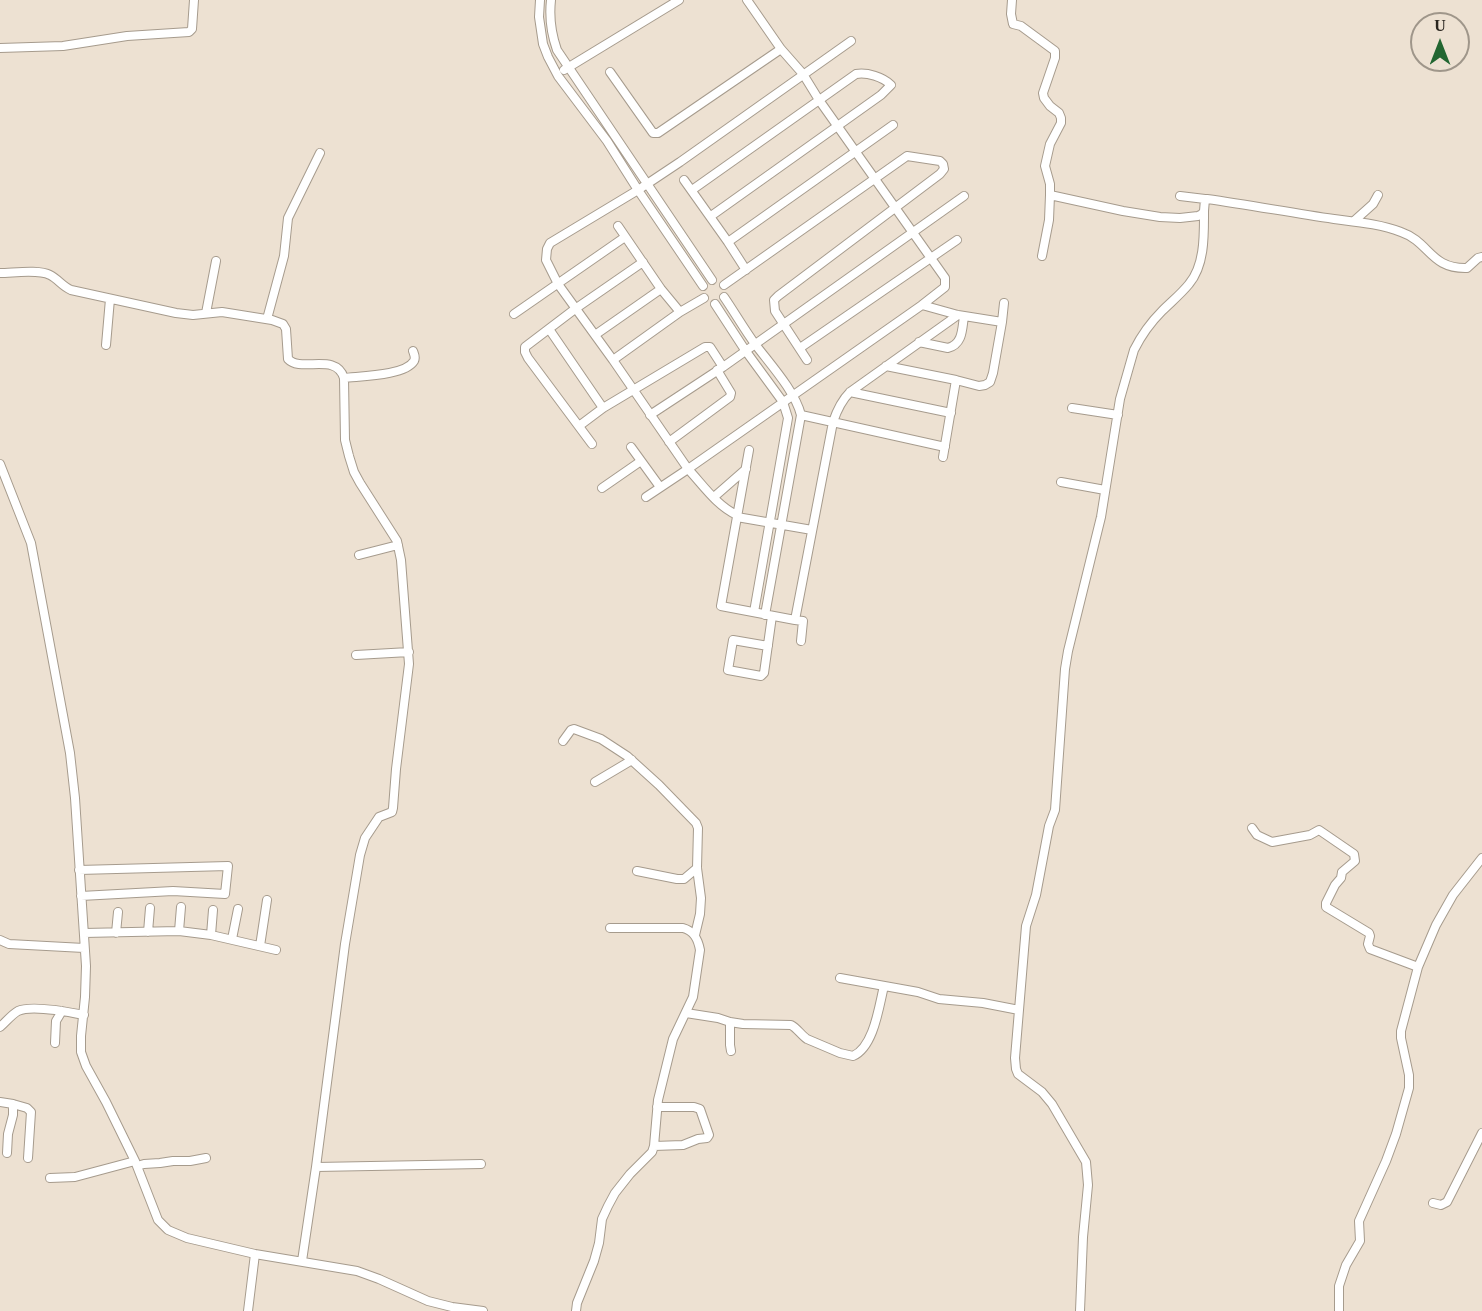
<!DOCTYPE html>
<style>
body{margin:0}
#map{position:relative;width:1482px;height:1311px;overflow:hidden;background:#ede1d2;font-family:Georgia,serif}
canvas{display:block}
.north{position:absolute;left:1410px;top:12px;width:60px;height:60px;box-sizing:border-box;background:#ede1d2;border:2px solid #9f968a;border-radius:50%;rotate:0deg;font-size:16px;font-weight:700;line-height:24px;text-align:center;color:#29251f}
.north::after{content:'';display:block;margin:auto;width:21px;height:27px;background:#226631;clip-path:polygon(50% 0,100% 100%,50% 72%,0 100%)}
</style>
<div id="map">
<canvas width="1482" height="1311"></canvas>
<div class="north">U</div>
</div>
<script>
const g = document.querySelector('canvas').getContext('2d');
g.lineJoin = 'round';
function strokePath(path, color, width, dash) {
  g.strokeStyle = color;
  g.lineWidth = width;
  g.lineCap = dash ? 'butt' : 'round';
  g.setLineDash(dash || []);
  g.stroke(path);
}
const minor = new Path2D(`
 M540,0L539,17L543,44L548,57L558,76L607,141L638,190L703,286
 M551,0C549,18 551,33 557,50L712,280
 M747,0L781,49L803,74L819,100L945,278V287L922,305L958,315L1002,322
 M1012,0L1011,14L1013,24L1021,26L1055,51V58L1043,93L1044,98L1050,106L1059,113L1061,118V123L1050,144L1045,166L1050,184V195L1123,211L1160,217L1180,218L1198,216L1202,214L1204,211L1205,199H1207C1250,205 1292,213 1334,219C1357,222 1380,224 1401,232C1430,242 1430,269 1467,268L1478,258L1482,257
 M851,41L680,162L638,190L550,243L547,249L546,260L558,284L613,360L688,469L922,305
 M0,48L63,46L127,36L189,32L192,29L194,0
 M564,70L679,0
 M610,72L653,133H658L781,49
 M684,180L728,242L746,270
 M692,190L856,74C867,72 883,77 891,85L881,95L711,216
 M1180,196L1205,199
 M1354,221L1373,204L1378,195
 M618,226L661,289L680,312
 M728,242L893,125
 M1042,256L1049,220L1050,195
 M0,273C13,273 39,269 50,275C58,279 62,286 71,290L176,313L193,315L222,312L272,320L283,324L286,329L288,359C301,373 336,352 344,378L345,440L349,456L354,472L360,483L397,541L401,560L409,664L396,769L393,808L392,812L379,817L365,838L360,855L345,944L316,1167L302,1261
 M724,285L907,156L940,161L943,164L944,169L940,174L778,296L774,300L775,311L807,360
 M724,297C735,313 744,329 755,344C770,364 795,391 801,415L765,615
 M715,304L745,350L783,402L788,418L754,612
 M206,313L216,261
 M514,314L625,237
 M267,319L284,256L288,218L320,153
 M549,329L603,408
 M595,335L661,289
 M919,342L948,348C963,344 962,329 964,316
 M106,345L110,299
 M800,348L957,240
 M613,360L680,312L704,298
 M886,366L956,380L979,386L985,385L990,382L993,373L1002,322L1004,303
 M344,378C359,376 405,376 414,361C416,357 414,354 413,351
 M850,392L951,413
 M1072,408L1118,415
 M650,415L723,367L964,196
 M801,415L945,447
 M579,426L603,408L705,347H710L723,367
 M669,442L730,397L731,393L717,370
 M592,444L528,358L525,352V347L575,309L643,262
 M631,447L660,487
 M749,450L721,606L795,620L833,422C837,410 841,401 850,392L958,315
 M943,457L956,380
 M0,464L31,543L70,753L75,798L86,966L85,997L81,1036V1052L86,1066L106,1102L135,1161L158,1220L168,1230L187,1238L255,1254L357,1271L379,1279L428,1301L452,1307L483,1311
 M1061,482L1105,490
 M602,488L641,461
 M646,497L688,469C703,485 717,506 737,515V517L812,530
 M714,497L746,469
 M359,555L398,545
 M795,620L803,621L801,641
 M768,646L733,640L728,670L761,676L764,673L772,616
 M356,655L409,652
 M563,741L571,730L574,729L601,739L627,756L659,785L696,823L698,828L697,868L701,898L700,914L695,935
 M595,782L632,760
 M1252,828L1257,835L1272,842L1310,835L1319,830L1354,854L1355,861L1342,872L1341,878L1335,885L1326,903V907L1369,933L1370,936L1368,944L1370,949L1418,967
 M79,870L228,866L225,894L173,891L81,896
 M637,871L677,879H684L697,868
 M179,931L181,907
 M148,932L150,908
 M84,933L179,931L211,935L276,950
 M116,933L118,912
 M211,935L213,910
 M232,939L238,909
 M0,940L9,944L84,948
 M260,946L267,900
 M840,978L918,992L939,999L983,1003L1019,1010
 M686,1013L718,1018L730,1022L743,1024L791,1025C797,1028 801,1035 807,1039L840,1053L853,1056C874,1047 879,1006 884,986
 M730,1022V1045L731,1051
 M0,1027C6,1022 11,1015 18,1011C31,1005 69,1012 84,1015
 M55,1043L56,1021L62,1011
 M0,1102L13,1104V1115L8,1134L7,1153
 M13,1104L27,1108L31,1112L28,1158
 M654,1146L683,1145L698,1139L707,1138L709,1135L700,1109L694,1107H657
 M137,1166L144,1164L160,1163L173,1161H190L206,1158
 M316,1167L481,1164
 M50,1178L75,1177L135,1161
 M1433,1203L1441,1205L1447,1202L1482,1133
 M248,1311L255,1254
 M576,1311L577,1303L594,1261L599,1243L602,1219L608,1206L615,1193L630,1174L652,1152L654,1146L658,1100L673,1039L693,997L700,950C698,939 694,931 683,928H610
 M1080,1311L1083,1237L1088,1185L1086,1162L1052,1104L1042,1092L1018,1074L1016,1069L1015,1058L1026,926L1036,895L1049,826L1055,810L1065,669L1068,651L1101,517L1120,399L1134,350C1141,336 1151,322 1162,311C1171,302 1181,294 1189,284C1205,265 1204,235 1204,211
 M1339,1311V1286L1346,1265L1360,1241L1359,1221L1386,1161L1396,1134L1409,1088V1075L1401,1038V1031L1418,967L1436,925L1453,895L1482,858`);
strokePath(minor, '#a69b8d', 10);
strokePath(minor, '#fff', 8);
</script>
